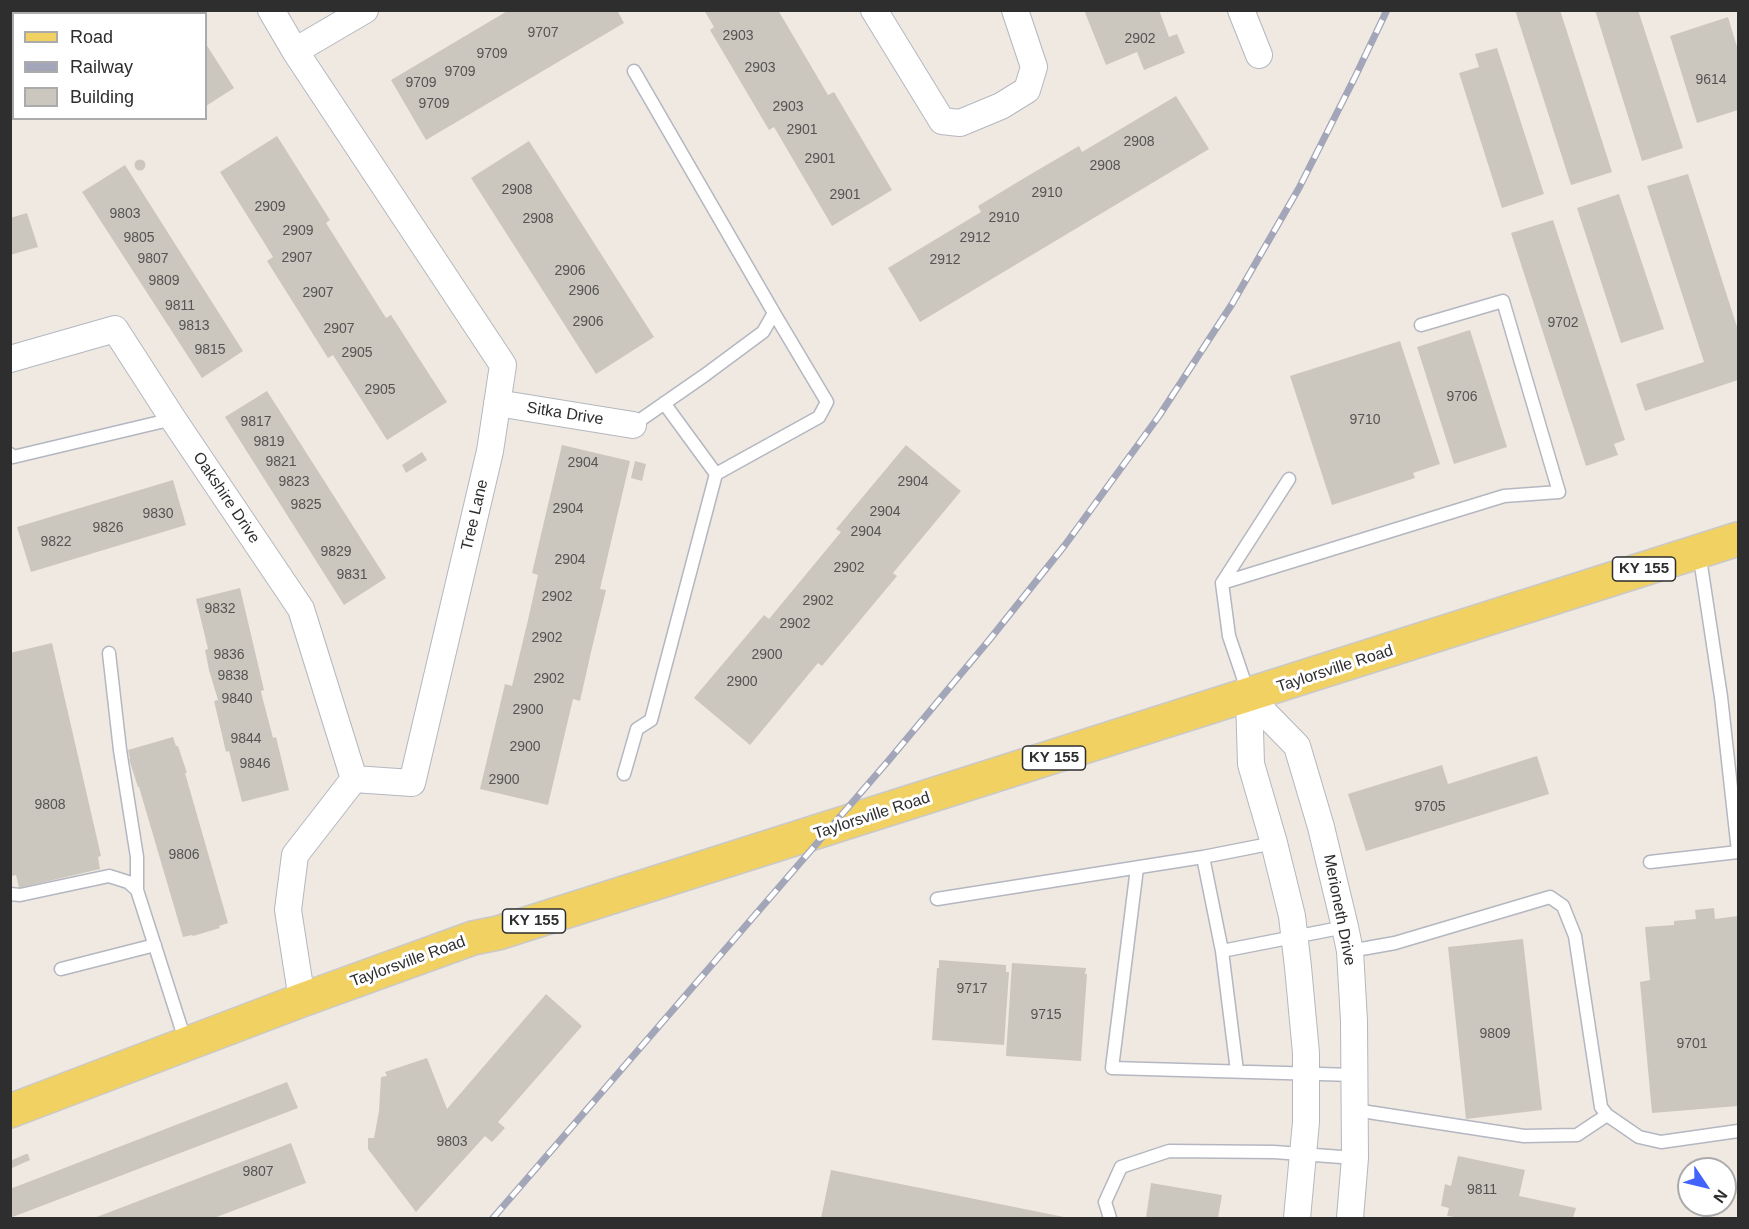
<!DOCTYPE html>
<style>
body{margin:0}
#map{position:relative;width:1749px;height:1229px;overflow:hidden;background:#efe9e1;font-family:Arial,sans-serif}
canvas{display:block}
.frame{position:absolute;inset:0;border:12px solid #2e2e2e;pointer-events:none}
.legend{position:absolute;left:12px;top:12px;width:195px;height:108px;box-sizing:border-box;background:#fff;border:2px solid #ababab;margin:0;padding:8px 10px;list-style:none;font-size:18px;color:#2e2e2e}
.legend li{display:flex;align-items:center;gap:12px;height:30px}
.legend b{width:30px;border:2px solid #ababab}
.north{position:absolute;left:1677px;top:1157px;width:60px;height:60px;box-sizing:border-box;background:#fff;border:2px solid #ababab;border-radius:50%;rotate:125deg;font-size:16px;font-weight:700;line-height:24px;text-align:center;color:#2e2e2e}
.north::after{content:'';display:block;margin:auto;width:21px;height:27px;background:#4264fb;clip-path:polygon(50% 0,100% 100%,50% 72%,0 100%)}
</style>
<div id="map">
<canvas width="1749" height="1229"></canvas>
<div class="frame"></div>
<ul class="legend">
<li><b style="height:8px;background:#f2d163"></b>Road</li>
<li><b style="height:8px;background:#a3a6b8"></b>Railway</li>
<li><b style="height:16px;background:#cbc7bf"></b>Building</li>
</ul>
<div class="north">N</div>
</div>
<script>
const g = document.querySelector('canvas').getContext('2d');
g.lineJoin = 'round';
function paint(path, color) {
  g.fillStyle = color;
  g.fill(path, 'evenodd');
}
function strokePath(path, color, width, dash) {
  g.strokeStyle = color;
  g.lineWidth = width;
  g.lineCap = dash ? 'butt' : 'round';
  g.setLineDash(dash || []);
  g.stroke(path);
}
function write(font, color, halo, rows, align = 'center') {
  g.font = font + ' Arial,sans-serif';
  g.lineWidth = 6;
  g.setLineDash([]);
  g.textBaseline = 'middle';
  g.strokeStyle = halo;
  g.fillStyle = color;
  for (const [text, x, y, turn = 0] of rows) {
    g.save();
    g.translate(x, y);
    g.rotate((+turn || 0) * Math.PI / 180);
    g.textAlign = isNaN(turn) ? turn : align;
    if (halo) g.strokeText(text, 0, 0);
    g.fillText(text, 0, 0);
    g.restore();
  }
}
const building = new Path2D(`
 M105,10H184L186,14H109Z
 M509,10H617L624,23L426,140L391,80Z
 M704,10H778L828,95L834,92L892,190L832,226L774,127L769,130L710,30L714,27Z
 M1084,10H1159L1169,37L1177,34L1185,53L1144,70L1137,52L1106,65Z
 M1515,10H1560L1612,172L1571,185Z
 M1595,10H1638L1683,148L1642,161Z
 M1728,17L1738,50V110L1697,123L1670,36Z
 M206,44L234,88L206,106Z
 M1497,48L1544,194L1502,208L1459,73L1479,67L1475,54Z
 M1176,96L1209,149L920,322L888,268L981,212L978,206L1031,174L1079,146L1082,152Z
 M277,136L330,220L326,223L386,318L391,315L447,402L387,440L333,355L328,358L267,261L273,257L220,172Z
 M529,141L654,337L596,374L471,178Z
 M134.5 165a5.5 5.5 0 1 1 11 0a5.5 5.5 0 1 1-11 0Z
 M125,165L243,351L202,378L82,192Z
 M1688,174L1738,330V380L1645,411L1636,384L1704,362L1647,186Z
 M1619,194L1664,329L1621,343L1577,208Z
 M27,213L38,247L10,255V218Z
 M1553,220L1625,440L1614,444L1618,455L1586,466L1511,233Z
 M1470,330L1507,447L1454,464L1417,347Z
 M1400,341L1440,464L1413,473L1415,478L1332,505L1290,376Z
 M267,391L386,578L344,605L225,417Z
 M562,445L630,461L600,589L606,590L591,652L580,701L573,699L548,805L480,789L505,684L512,686L528,620L538,575L532,573Z
 M906,445L961,491L893,573L897,576L822,666L818,663L750,745L694,698L764,615L769,619L841,532L836,529Z
 M422,452L427,460L406,473L402,465Z
 M635,461L646,464L642,481L631,478Z
 M173,480L186,525L31,572L17,527Z
 M240,588L264,690L261,691L262,696L273,738L276,737L289,790L242,802L229,751L226,752L214,701L218,700L209,670L205,650L208,649L196,599Z
 M52,643L101,856L98,857L100,869L19,888L16,875L12,876L10,869V653Z
 M173,737L176,746H178L187,773H185L228,923L219,926L220,928L193,936L192,935L183,937L139,787H138L129,759H130L128,750Z
 M1537,756L1549,794L1366,851L1348,794L1442,765L1448,784Z
 M1714,908L1715,919L1738,916V1106L1652,1113L1640,982L1650,980L1645,927L1674,925V921L1696,919L1695,910Z
 M1523,939L1542,1110L1466,1119L1448,947Z
 M939,960L1006,965V972H1009L1004,1045L932,1040L937,968H939Z
 M1012,963L1086,968L1085,974H1087L1081,1061L1006,1056Z
 M546,994L582,1026L498,1122L505,1128L492,1142L485,1136L416,1212L368,1149V1138H374L379,1111L381,1077L387,1076L385,1072L427,1058L447,1109Z
 M287,1082L298,1108L10,1218V1189Z
 M291,1143L306,1183L214,1218H94Z
 M26,1154H28L30,1160L12,1168L10,1161Z
 M1458,1156L1525,1170L1519,1196L1576,1208L1573,1218H1461L1447,1216L1449,1208L1441,1206L1445,1184L1451,1186Z
 M831,1170L1064,1217V1218H821Z
 M1151,1183L1222,1195L1218,1218H1146Z`);
const lane = new Path2D(`
 M664,403L716,474
 M633,425L705,375L763,332L774,313L634,71
 M10,454L13,457L173,419
 M1699,552L1721,697L1738,851
 M1222,583L1289,479
 M109,653L120,750L137,857V890
 M1249,695L1229,636L1222,583L1504,496L1559,492L1503,301L1421,325
 M624,774L637,729L651,720L716,474L819,417L827,402L774,313
 M1274,843L1203,857L1222,951L1345,927
 M1650,862L1738,852
 M1137,868L1112,1068L1354,1075
 M10,894L20,895L109,876L128,882L137,890L186,1043
 M937,899L1203,857
 M1222,951L1237,1071
 M1350,951L1395,943L1550,897L1563,906L1575,936L1601,1107L1607,1115L1639,1137L1661,1142L1738,1131
 M61,969L155,945
 M1355,1110L1524,1136L1577,1135L1607,1115
 M1110,1218L1105,1202L1121,1167L1169,1151L1274,1152L1355,1158`);
const street = new Path2D(`
 M271,10L295,51L503,365L490,451L412,783L354,779L295,855L288,910L302,1000
 M874,10L942,121L960,123L1001,106L1027,90L1034,67L1015,10
 M1241,10L1259,55
 M295,51L365,10
 M10,359L115,329L173,419L301,609L354,779
 M497,403L633,425
 M1249,697L1297,746L1321,827L1345,927L1350,951L1354,1021L1355,1158L1350,1218
 M1249,697L1251,764L1274,843L1292,916L1298,967L1306,1053V1122L1297,1218`);
const primary = new Path2D(`
 M10,1111L302,1000L473,938L498,933C913,805 1326,671 1738,539`);
const rail = new Path2D(`
 M493,1218L889,760L990,639L1065,545L1159,416L1232,304L1299,188L1355,77L1387,10`);
const numberNames = [
 ["9707",543,33],
 ["2903",738,36],
 ["2902",1140,39],
 ["9709",492,54],
 ["2903",760,68],
 ["9709",460,72],
 ["9614",1711,80],
 ["9709",421,83],
 ["9709",434,104],
 ["2903",788,107],
 ["2901",802,130],
 ["2908",1139,142],
 ["2901",820,159],
 ["2908",1105,166],
 ["2908",517,190],
 ["2910",1047,193],
 ["2901",845,195],
 ["2909",270,207],
 ["9803",125,214],
 ["2910",1004,218],
 ["2908",538,219],
 ["2909",298,231],
 ["9805",139,238],
 ["2912",975,238],
 ["2907",297,258],
 ["9807",153,259],
 ["2912",945,260],
 ["2906",570,271],
 ["9809",164,281],
 ["2906",584,291],
 ["2907",318,293],
 ["9811",180,306],
 ["2906",588,322],
 ["9702",1563,323],
 ["9813",194,326],
 ["2907",339,329],
 ["9815",210,350],
 ["2905",357,353],
 ["2905",380,390],
 ["9706",1462,397],
 ["9710",1365,420],
 ["9817",256,422],
 ["9819",269,442],
 ["9821",281,462],
 ["2904",583,463],
 ["9823",294,482],
 ["2904",913,482],
 ["9825",306,505],
 ["2904",568,509],
 ["2904",885,512],
 ["9830",158,514],
 ["9826",108,528],
 ["2904",866,532],
 ["9822",56,542],
 ["9829",336,552],
 ["2904",570,560],
 ["2902",849,568],
 ["9831",352,575],
 ["2902",557,597],
 ["2902",818,601],
 ["9832",220,609],
 ["2902",795,624],
 ["2902",547,638],
 ["9836",229,655],
 ["2900",767,655],
 ["9838",233,676],
 ["2902",549,679],
 ["2900",742,682],
 ["9840",237,699],
 ["2900",528,710],
 ["9844",246,739],
 ["2900",525,747],
 ["9846",255,764],
 ["2900",504,780],
 ["9808",50,805],
 ["9705",1430,807],
 ["9806",184,855],
 ["9717",972,989],
 ["9715",1046,1015],
 ["9809",1495,1034],
 ["9701",1692,1044],
 ["9803",452,1142],
 ["9807",258,1172],
 ["9811",1482,1190]
];
const shields = [
 [1644,569,63],
 [1054,758,63],
 [534,921,63]
];
const shieldNames = [
 ["KY 155",1644,569],
 ["KY 155",1054,758],
 ["KY 155",534,921]
];
const streetNames = [
 ["Sitka Drive",565,414,9],
 ["Oakshire Drive",226,498,56],
 ["Tree Lane",475,515,-77],
 ["Taylorsville Road",1335,669,-18],
 ["Taylorsville Road",872,816,-18],
 ["Merioneth Drive",1339,910,79],
 ["Taylorsville Road",408,962,-20]
];
paint(building, '#cbc7bf');
strokePath(lane, '#b4b7c1', 15);
strokePath(street, '#b4b7c1', 28);
strokePath(primary, '#c9c9c9', 36);
strokePath(lane, '#fff', 12);
strokePath(street, '#fff', 26);
strokePath(primary, '#f2d163', 33);
strokePath(rail, '#a3a6b8', 7);
strokePath(rail, '#fff', 4.5, [14]);
write('14px', '#555452', null, numberNames);
for (const [x, y, w] of shields) {
  const box = new Path2D();
  box.roundRect(x - w / 2, y - 12, w, 24, 4.5);
  g.fillStyle = '#fff';
  g.fill(box);
  strokePath(box, '#2e2e2e', 1.5);
}
write('bold 15px', '#2e2e2e', null, shieldNames);
write('16px', '#2e2e2e', '#fff', streetNames);
</script>
